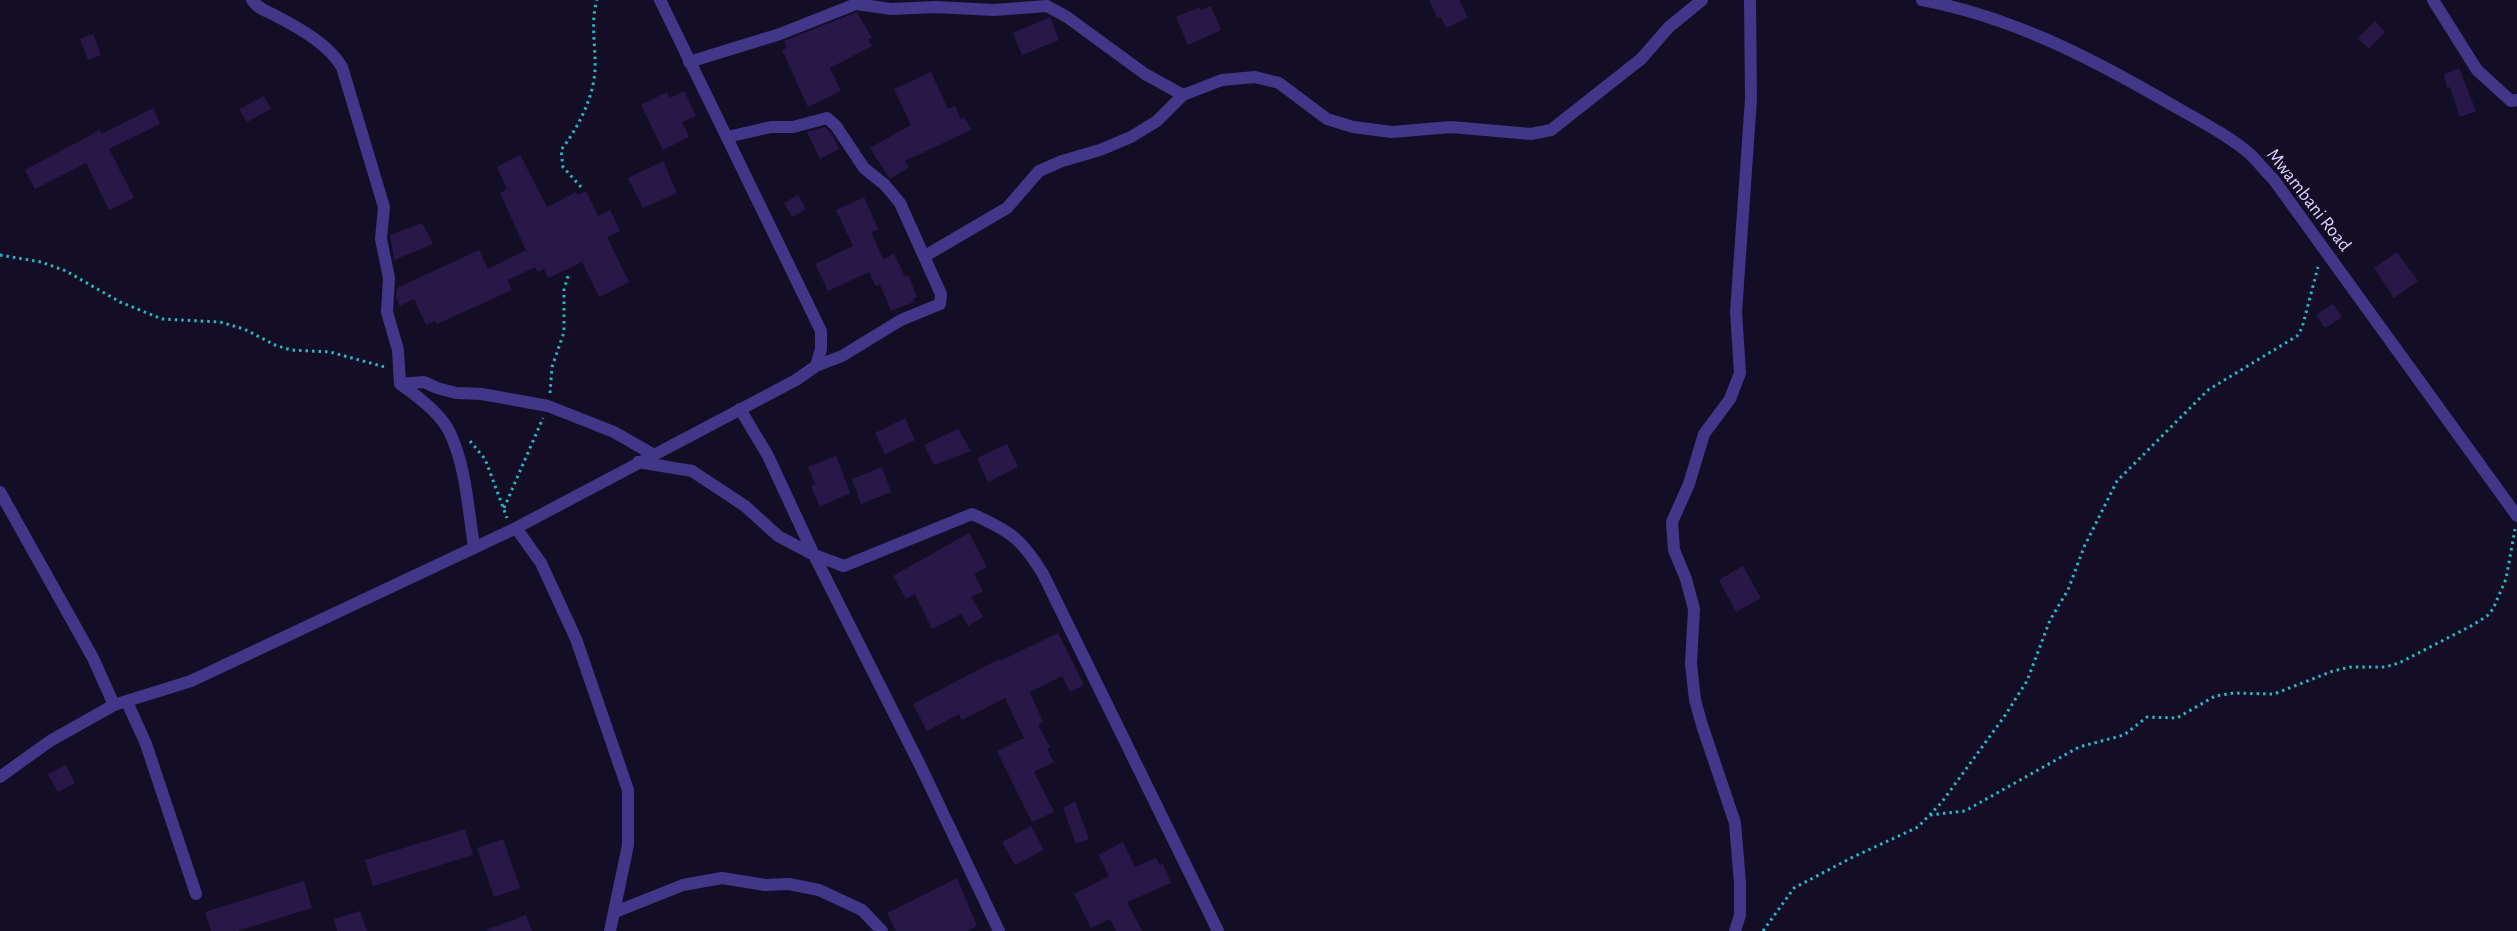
<!DOCTYPE html>
<style>
body{margin:0}
canvas{display:block;background:#140d26}
</style>
<canvas width="2517" height="931"></canvas>
<script>
const g = document.querySelector('canvas').getContext('2d');
g.lineJoin = 'round';
function paint(path, color) {
  g.fillStyle = color;
  g.fill(path, 'evenodd');
}
function strokePath(path, color, width, dash) {
  g.strokeStyle = color;
  g.lineWidth = width;
  g.lineCap = dash ? 'butt' : 'round';
  g.setLineDash(dash || []);
  g.stroke(path);
}
function write(font, color, halo, rows, align = 'center') {
  g.font = font + ' "Alegreya Sans",sans-serif';
  g.lineWidth = 4;
  g.setLineDash([]);
  g.textBaseline = 'middle';
  g.strokeStyle = halo;
  g.fillStyle = color;
  for (const [text, x, y, turn = 0] of rows) {
    g.save();
    g.translate(x, y);
    g.rotate((+turn || 0) * Math.PI / 180);
    g.textAlign = isNaN(turn) ? turn : align;
    if (halo) g.strokeText(text, 0, 0);
    g.fillText(text, 0, 0);
    g.restore();
  }
}
const building = new Path2D(`
 M1429,0H1459L1468,18L1446,28L1441,17L1437,18Z
 M1211,6L1221,30L1188,45L1176,17L1200,7L1201,10Z
 M857,12L872,38L868,39L872,46L830,68L841,91L808,107L782,50L787,48L784,41Z
 M1050,17L1059,40L1022,55L1013,33Z
 M2375,21L2385,32L2369,49L2358,38Z
 M93,34L101,55L88,60L80,39Z
 M2459,68L2476,111L2460,117L2450,87L2447,88L2444,74Z
 M931,72L948,109L955,106L961,119L965,118L971,130L905,161L909,167L890,179L870,148L911,125L894,89Z
 M684,91L696,116L682,122L689,137L663,150L641,105L667,92L670,98Z
 M264,96L271,109L247,122L239,109Z
 M153,108L160,124L109,149L134,198L109,210L86,163L35,189L25,170L100,130L101,134Z
 M825,127L831,133L839,149L820,159L807,132Z
 M520,155L547,207L576,192L578,195L586,191L598,216L610,210L620,231L607,237L629,282L599,297L582,262L548,278L544,269L538,272L535,267L508,280L512,290L437,324L436,321L426,325L414,299L400,306L396,298L397,288L479,250L488,269L526,250L500,193L507,189L497,167Z
 M663,161L677,193L643,208L628,178Z
 M798,195L806,209L792,217L784,203Z
 M864,197L878,229L871,232L883,259L894,254L905,277L908,275L917,297L913,299L914,302L891,311L880,284L876,286L869,272L828,291L815,264L853,246L836,210Z
 M422,223L433,244L394,260L390,235Z
 M2397,252L2418,281L2394,298L2374,268Z
 M2333,304L2342,317L2325,328L2316,315Z
 M905,418L915,440L885,454L875,433Z
 M958,429L971,451L934,465L924,445Z
 M1007,444L1018,467L988,482L977,458Z
 M836,456L850,493L820,507L811,486L815,484L808,467Z
 M882,467L891,492L861,504L852,479Z
 M969,533L987,567L974,574L983,591L971,597L983,617L968,626L961,614L932,629L915,594L906,599L893,576Z
 M1743,566L1761,598L1736,612L1719,580Z
 M1058,633L1084,685L1070,692L1062,676L1030,692L1043,722L1038,725L1050,747L1047,749L1054,762L1034,772L1054,812L1032,822L997,751L1024,738L1005,698L962,720L959,714L927,731L913,704L999,659L1000,661Z
 M66,765L75,783L58,792L48,774Z
 M1075,801L1089,839L1076,844L1063,808Z
 M1031,826L1044,850L1015,865L1002,842Z
 M465,829L473,855L373,886L365,860Z
 M503,839L520,888L494,897L477,848Z
 M1123,842L1135,867L1156,858L1160,865L1163,864L1171,883L1127,902L1142,931H1116L1110,919L1091,928L1074,894L1109,876L1098,855Z
 M957,878L977,926L967,931H896L887,913Z
 M304,881L312,908L237,931H211L205,912Z
 M360,911L367,931H337L334,919Z
 M526,915L532,931H487L486,930Z`);
const path = new Path2D(`
 M581,187L563,167L561,150C578,128 594,97 595,69C596,46 590,23 597,0
 M0,255L41,262L66,271L120,302L162,319L220,322L244,329L275,345L291,350L330,352L385,367
 M550,393L552,367L564,332V290L568,276
 M470,441L485,459L507,518
 M504,508L543,418
 M1930,815L1965,811L2079,747L2124,735L2147,717L2177,718L2215,696L2234,693L2274,694L2333,671L2351,667H2385L2399,663L2471,626L2487,616L2493,609L2506,579L2515,529
 M1763,931L1794,888L1851,858L1918,827L1942,802L2004,717L2027,681L2050,620L2068,590L2084,547L2117,481L2208,390L2297,336L2302,328L2318,267`);
const minor = new Path2D(`
 M252,0C259,10 268,11 278,17C301,29 329,45 342,67L384,207L381,239L389,278L387,312L398,350L400,384C416,395 442,415 450,433C466,467 468,509 474,546
 M1922,0C2008,16 2085,55 2160,98C2187,114 2229,135 2251,155C2259,163 2266,172 2274,180L2517,516
 M2433,0L2477,70L2511,101L2517,100
 M689,62L780,34L856,4L891,9L935,7L994,10L1047,6L1067,17L1145,74L1183,95
 M727,137L771,127H793L827,118L836,126L864,168L885,185L900,203L941,294L940,304L901,320L842,356L816,366
 M925,256L1007,208L1039,171L1062,161L1100,150L1131,137L1157,121L1183,95L1222,80L1255,77L1279,83L1327,119L1353,127L1392,132L1451,127L1531,134L1551,130L1641,59L1669,27L1702,0
 M400,384L424,382L437,388L456,393L482,394L548,406L614,432L654,455
 M740,409L768,456L814,555L920,765L999,931
 M638,462L692,471L745,506L778,536L814,555L844,566L972,514C1010,531 1021,538 1043,574L1218,931
 M0,492L93,658L114,705
 M516,528L541,563L576,639L628,790V845L610,931
 M127,702L146,744L196,894
 M0,777L50,741L114,705L191,681L512,530L796,380L816,366L821,349V331L660,0
 M615,912L683,885L722,878L765,885L789,884L819,890L862,910L882,931
 M1735,931L1740,915V883L1735,823L1702,725L1695,700L1691,664L1694,609L1686,579L1674,550L1672,522L1689,484L1704,434L1730,399L1740,373L1736,312L1751,99L1750,0`);
const streetNames = [
 ["Mwambani Road",2309,200,52]
];
paint(building, '#271848');
strokePath(path, '#28b7be', 3, [2.5, 4]);
strokePath(minor, '#423688', 12);
write('19px', '#ddd3ff', '#140d26', streetNames);
</script>
